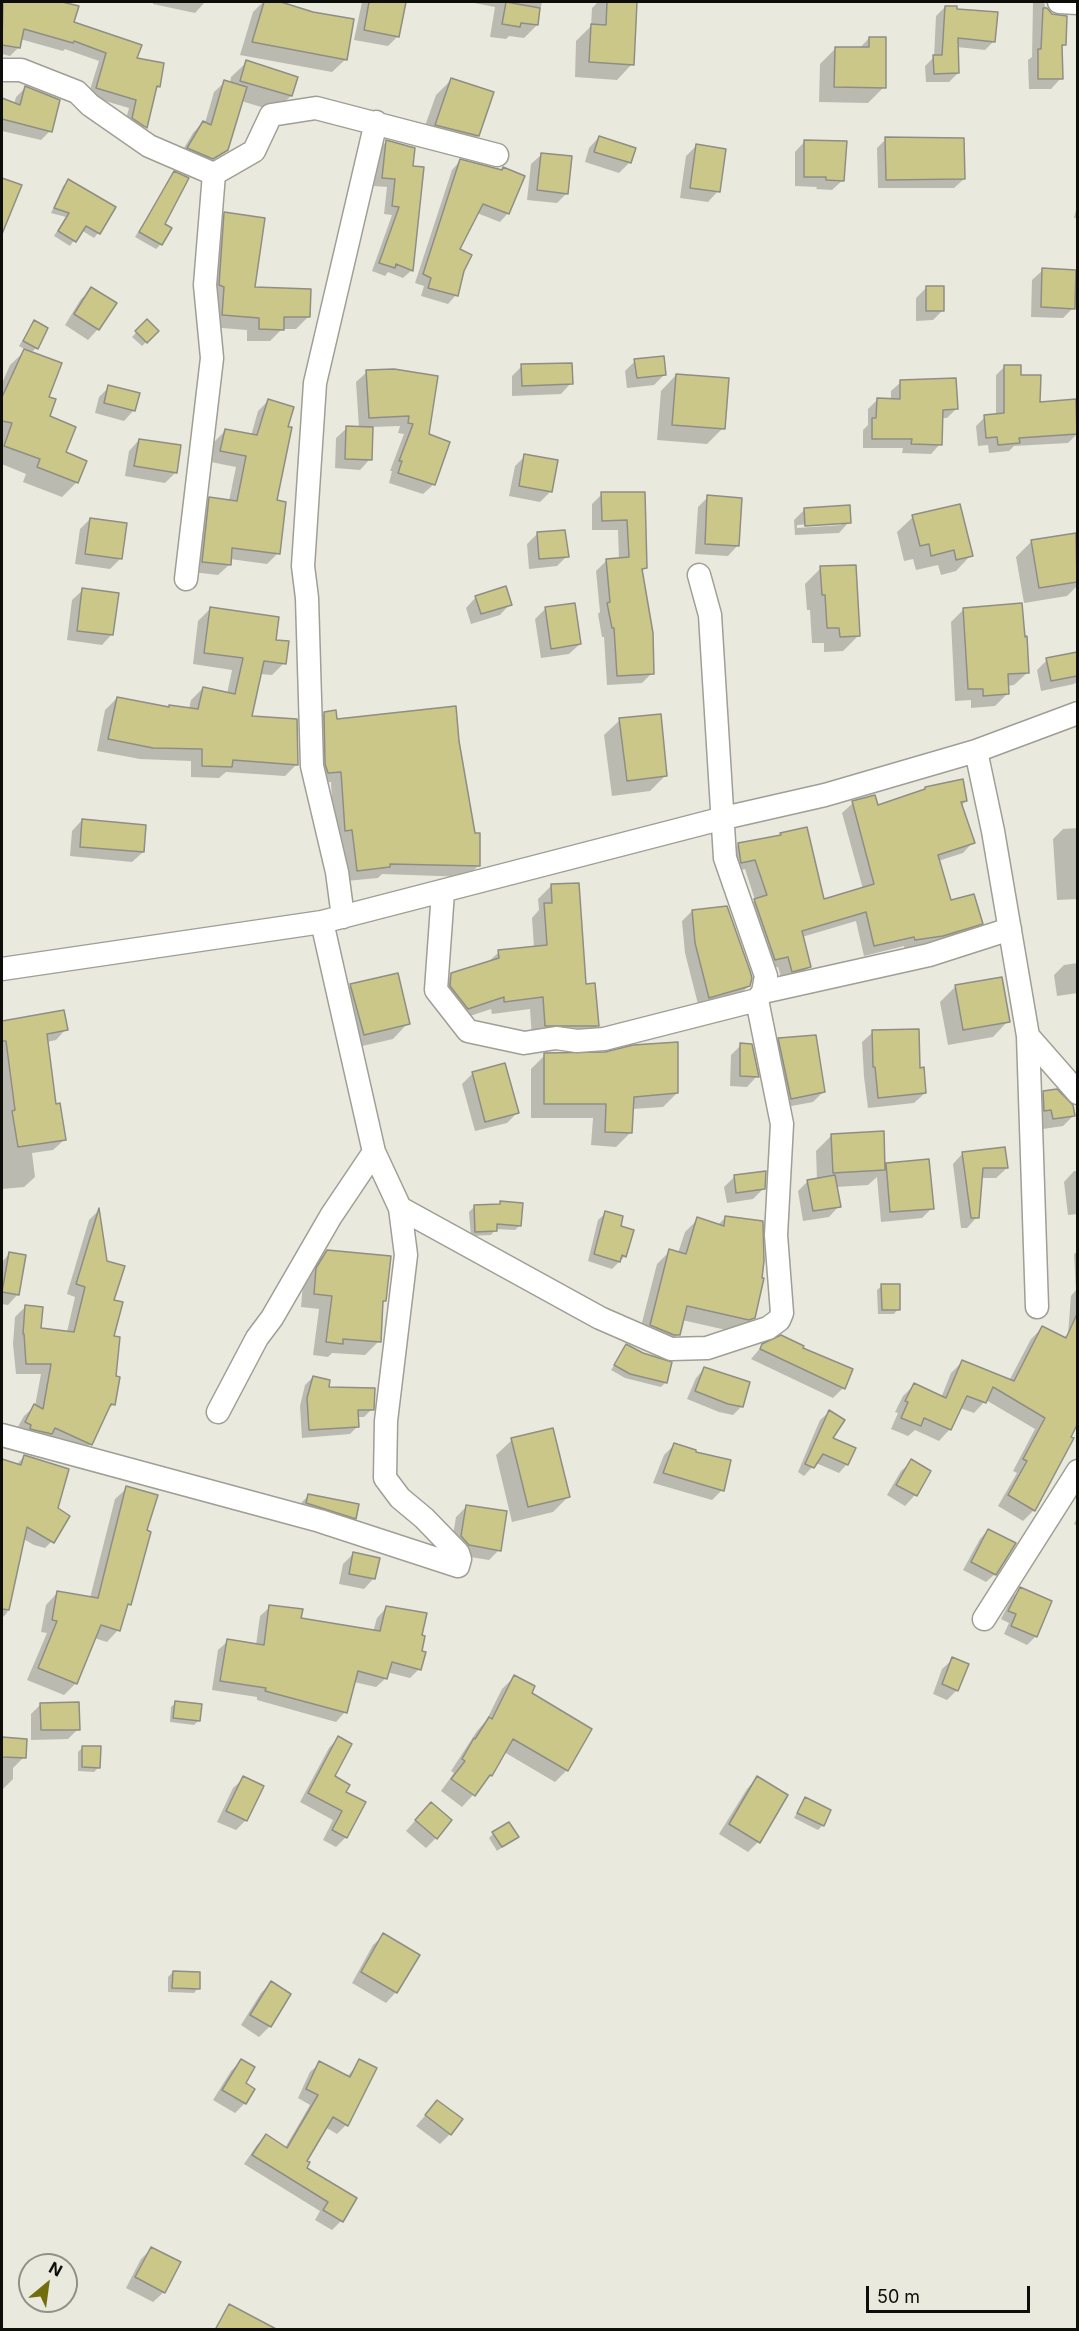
<!DOCTYPE html>
<style>
body{margin:0}
#map{position:relative;width:1079px;height:2331px;overflow:hidden;background:#e9e9de;font-family:Inter,sans-serif}
canvas{display:block}
.frame{position:absolute;inset:0;border:3px solid #0d0d0a;pointer-events:none}
.north{position:absolute;left:18px;top:2253px;width:60px;height:60px;box-sizing:border-box;background:#e9e9de;border:2px solid #919189;border-radius:50%;rotate:29deg;font-size:16px;font-weight:700;line-height:24px;text-align:center;color:#0d0d0a}
.north::after{content:'';display:block;margin:auto;width:21px;height:27px;background:#736e0d;clip-path:polygon(50% 0,100% 100%,50% 72%,0 100%)}
.scale{position:absolute;left:866px;top:2286px;width:164px;height:27px;box-sizing:border-box;border:3px solid #0d0d0a;border-top:0;padding-left:8px;font-size:18px;line-height:21px;white-space:nowrap;color:#0d0d0a;-webkit-text-stroke:4px #e9e9de;paint-order:stroke}
</style>
<div id="map">
<canvas width="1079" height="2331"></canvas>
<div class="frame"></div>
<div class="north">N</div>
<div class="scale">50 m</div>
</div>
<script>
const g = document.querySelector('canvas').getContext('2d');
g.lineJoin = 'round';
function paint(path, color) {
  g.fillStyle = color;
  g.fill(path, 'evenodd');
}
function strokePath(path, color, width, dash) {
  g.strokeStyle = color;
  g.lineWidth = width;
  g.lineCap = dash ? 'butt' : 'round';
  g.setLineDash(dash || []);
  g.stroke(path);
}
const shadow = new Path2D(`
 M2,2L43,4L46,2H56L77,7L72,23L135,59L159,86L155,90L145,127L137,135L124,126L129,108L88,96L99,61L65,49L63,51L20,39L19,47L10,56L2,54Z
 M153,2H205L195,13L153,4Z
 M263,2H276L313,13L346,59L332,72L240,55L253,12Z
 M362,2H405L398,36L388,46L354,40Z
 M469,2H542L537,25L524,38L509,36L506,39L490,37L495,7Z
 M598,2H635L632,64L617,80L575,77L576,41L591,26L592,8Z
 M1033,2H1044L1046,9L1064,45L1061,48V78L1051,89H1029L1028,60L1032,57Z
 M945,7L956,11L994,41L985,50L957,47L958,73L949,82H926L925,66L934,57L936,16Z
 M869,38L884,87L868,103L819,102L820,64L836,48L859,49Z
 M247,62L291,96L275,111L241,101L227,149L220,156V153L206,161L207,164L219,157L202,168L178,158L193,133L203,122L205,123L214,92L225,82L230,83L231,77Z
 M451,80L478,136L462,151L420,140L436,95Z
 M25,88L50,131L41,140L2,131V99L14,104L16,97Z
 M599,137L634,149L629,163L619,173L585,162L589,148Z
 M886,139L964,179L954,188H878L877,148Z
 M805,141L843,180L832,190L816,189L817,187L795,186V152Z
 M386,142L413,149L412,270L403,278L388,272L385,276L372,271L392,215L384,214L387,187L374,186L378,150Z
 M696,146L718,191L708,202L680,198L686,156Z
 M542,154L567,193L557,203L527,200L531,164Z
 M460,161L501,171L503,169L508,213L500,222L477,213L458,250L463,271L456,295L448,304L421,296L424,286L415,283L452,170Z
 M174,173L163,225L161,244L156,249L135,237Z
 M2,180L20,186L2,229Z
 M68,181L98,233L94,238L81,230L70,246L54,236L66,217L51,213L63,186Z
 M1078,202V218H1074Z
 M225,213L253,289L308,317L296,329H282L270,341H247V330L210,327L213,226Z
 M1043,270L1073,308L1063,318L1031,317L1032,280Z
 M926,288L943,310L933,320L916,321V298Z
 M92,289L98,329L88,340L65,325L81,299Z
 M147,321L157,331L142,346L132,337Z
 M34,322L36,348L31,353L47,397L48,417L77,482L62,497L23,482L26,474L2,464V383L10,365L26,350L19,346Z
 M635,361L665,374L654,385L627,388L625,371Z
 M522,366L571,383L561,394L512,396V376Z
 M1005,366L1020,376L1039,403L1075,401L1077,434L1068,443L1014,446L1009,451L989,453L988,445L978,446L976,426L985,417L996,416V375Z
 M394,370L427,435L434,484L423,494L389,483L392,471H390L404,434L398,433L400,426L371,427L370,459L360,470L335,468L336,438L347,428H359L356,382L367,372Z
 M676,375L723,428L707,444L657,440L661,391Z
 M901,382L956,409L947,418H941L940,444L931,454L902,453L903,448H863V430L868,425V409L878,399L891,400V391Z
 M109,387L134,410L124,421L95,413L99,397Z
 M269,400L286,428L276,502L278,553L267,564L230,559L229,565L218,575L192,572L199,509L210,499L229,501L236,467L211,462L214,442L225,431L251,436L258,411Z
 M139,440L176,472L165,483L125,476L129,451Z
 M525,456L550,492L540,502L509,496L515,466Z
 M643,493L645,568L641,572L652,673L642,683L607,685L604,637H602L598,614L600,612L596,571L606,561L619,560L618,530H592V504L602,494Z
 M708,497L738,545L728,556L695,554L698,507Z
 M804,510L849,522L839,533L795,535L794,520ZM841,522V525L797,528V525Z
 M913,517L971,555L956,571L941,575L938,565L916,570L913,559L904,561L897,532Z
 M90,519L121,558L110,569L75,564L80,529Z
 M537,534L567,556L557,566L529,569L527,544Z
 M1074,534L1078,553V585L1067,596L1024,603L1016,557L1032,541Z
 M821,568L858,636L843,651L824,652V643H812L810,610H807L805,584Z
 M83,590L112,634L102,645L67,640L72,600Z
 M476,597L510,604L500,615L471,624L466,608Z
 M546,608L580,644L569,654L541,658L535,619Z
 M210,609L275,641L284,663L272,675L260,674L250,718L297,764L285,776L226,772L219,778L191,777V761L140,759L97,751L105,710L117,698L168,709H189L191,700L203,688L227,694L232,670L193,664L198,621Z
 M964,609L1027,673L1014,685L1007,686L1008,693L995,706L971,708V700L955,701L951,622Z
 M1078,654V681L1074,684L1041,691L1037,670L1047,660Z
 M325,713L336,721L458,741L478,866L467,877L382,874L378,878L346,881L334,841L331,782L317,783L314,724Z
 M620,720L666,775L650,791L612,796L604,735Z
 M926,788L966,801L961,806L973,842L963,853L938,861L950,902L981,923L971,933L905,950L904,946L864,956L856,921L802,937L809,967L799,977L782,981L778,967L765,970L744,911L755,900L745,869L731,872L728,855L738,845L778,837L781,834L822,901L863,889L842,813L853,803L877,807L922,792Z
 M82,820L143,852L132,862L70,856L72,831Z
 M1078,828V899L1057,900L1053,839L1063,829Z
 M551,886L598,1025L585,1038H532L530,1009L492,1014L491,1009L455,1021L438,988L452,975L487,963L499,952L534,948L532,918L539,910L538,899Z
 M692,911L749,986L738,996L699,1008L685,953L682,921Z
 M1078,963V993L1057,996L1054,975L1064,965Z
 M351,985L408,1023L393,1039L349,1049L335,1001Z
 M956,986L1008,1021L993,1037L948,1045L940,1002Z
 M63,1012L66,1029L56,1040L47,1042L55,1106L64,1140L53,1150L32,1153L35,1177L24,1187L2,1189V1023Z
 M873,1032L919,1069L925,1093L914,1103L868,1108L864,1077L862,1042Z
 M779,1039L823,1092L813,1102L781,1108L769,1049Z
 M741,1045L757,1076L747,1087L730,1086L731,1055Z
 M545,1055L677,1093L663,1107L632,1109L630,1133L616,1147L591,1145L593,1118H531V1069Z
 M473,1073L517,1113L507,1123L475,1131L462,1084Z
 M1044,1092L1073,1116L1063,1126L1043,1129L1041,1120L1034,1103Z
 M832,1135L884,1167L887,1164L932,1208L922,1218L881,1222L877,1177L868,1185L836,1187L839,1206L829,1217L803,1221L798,1191L808,1181L817,1179L816,1151Z
 M963,1153L1007,1168L996,1178H980L977,1217L967,1228H961L953,1164Z
 M1074,1171H1078V1214L1068,1215L1064,1182Z
 M734,1177L764,1188L753,1199L727,1203L724,1187Z
 M501,1203L520,1225L515,1230L496,1229L491,1235L471,1236L469,1212L474,1207L497,1206Z
 M98,1211L113,1301L114,1404L106,1411L90,1444L80,1455L15,1432L24,1416L35,1406L41,1374H16L13,1344L15,1317L25,1307L40,1329L67,1332L75,1297L67,1294L89,1220Z
 M606,1213L619,1227L625,1256L612,1269L588,1261L598,1220Z
 M726,1217L754,1317L741,1330L735,1332L682,1320L678,1334L665,1347L638,1338L657,1264L670,1251L678,1253L685,1232L698,1219L718,1225Z
 M328,1251L385,1301L381,1304L379,1341L365,1355L332,1353L328,1357L313,1355L319,1309L301,1307L303,1283L314,1265Z
 M1078,1251V1421L1034,1510L1023,1521L998,1506L1017,1473L1013,1471L1035,1429L986,1400L974,1413L960,1408L950,1429L939,1441L915,1430L908,1436L891,1429L898,1413L895,1412L903,1396L914,1385L941,1398L951,1373L962,1362L1009,1381L1031,1339L1042,1328L1063,1338L1068,1334L1071,1296L1076,1290L1074,1254Z
 M9,1254L18,1294L8,1305L2,1304V1262Z
 M882,1286L898,1309L894,1314H878L877,1290Z
 M763,1345L801,1349L843,1388L833,1398L751,1359Z
 M627,1346L666,1382L661,1387L625,1378L611,1370Z
 M704,1369L741,1407L733,1415L719,1412L687,1399L696,1378Z
 M313,1377L327,1389L372,1409L364,1417H357L358,1426L350,1434L302,1438L300,1406L305,1385Z
 M829,1412L831,1439L847,1464L839,1473L816,1463L804,1476L798,1472L820,1420Z
 M512,1440L569,1496L553,1512L512,1522L496,1455Z
 M675,1444L722,1490L712,1500L653,1483L664,1455Z
 M24,1457L56,1509L55,1538L45,1548L34,1545L20,1537L15,1542L2,1539V1461L16,1465Z
 M912,1461L929,1472L915,1495L905,1506L887,1495L901,1471Z
 M127,1488L145,1531L129,1604L125,1609L118,1630L107,1642L94,1638L76,1683L64,1695L27,1680L47,1633L41,1632L46,1605L57,1593L90,1598L115,1499Z
 M308,1496L355,1518L345,1528L298,1506Z
 M467,1506L499,1550L489,1560L458,1555L451,1547L456,1517Z
 M1078,1516V1526L1074,1524Z
 M988,1530L995,1574L986,1582L963,1570L980,1539Z
 M353,1554L374,1578L364,1589L339,1584L343,1564Z
 M2,1556L19,1557L7,1613L2,1618Z
 M1021,1589L1036,1636L1027,1645L1004,1634L1009,1623L1001,1619L1012,1597Z
 M270,1607L300,1619L373,1632L377,1618L386,1608L420,1637L419,1669L410,1678L387,1672L386,1678L376,1687L354,1682L345,1712L336,1722L257,1700V1697L212,1690L218,1650L228,1641L256,1645L260,1616Z
 M953,1659L957,1690L947,1700L933,1694L942,1669Z
 M514,1677L530,1694L567,1770L555,1782L504,1752L491,1775L462,1807L441,1791L454,1773L451,1771L477,1731L486,1721L502,1689Z
 M176,1703L199,1720L194,1725L170,1722L171,1707Z
 M41,1704L78,1729L68,1739L31,1740V1714Z
 M338,1738L333,1777L344,1792L364,1803L346,1837L336,1847L323,1840L333,1820L300,1802L329,1748Z
 M2,1739L25,1740L24,1757L13,1768V1779L2,1790Z
 M83,1747L99,1767L94,1772L78,1771V1752Z
 M244,1778L246,1820L236,1830L217,1822L233,1788Z
 M757,1778L758,1842L748,1852L719,1834L747,1789Z
 M805,1799L823,1825L818,1830L794,1818Z
 M421,1814L436,1838L426,1848L406,1831Z
 M493,1834L517,1837L497,1851L489,1838Z
 M384,1935L396,1992L386,2003L352,1983L373,1945Z
 M173,1972L198,1988L194,1993L168,1992V1977Z
 M271,1983L289,1994L270,2026L259,2037L241,2025L261,1993Z
 M241,2061L245,2103L235,2113L213,2100L231,2071Z
 M360,2061L346,2125L337,2134L325,2127L305,2161L304,2168L355,2199L341,2221L332,2230L315,2220L320,2211L244,2164L257,2145L266,2136L285,2148L310,2105L298,2098L310,2072L320,2063L347,2077Z
 M437,2102L450,2134L440,2144L416,2126Z
 M151,2249L164,2292L153,2302L126,2288L141,2259Z
 M229,2305L260,2330H214Z`);
const building = new Path2D(`
 M3,2H62L79,6L74,22L142,45L137,58L164,63L160,87L157,86L147,128L132,118L136,100L96,88L106,53L74,41L73,43L24,29L20,48L2,45Z
 M264,2H281L313,12L354,19L347,60L252,42Z
 M369,2H406L399,37L364,30Z
 M506,2L540,8L538,25L521,23L520,27L502,24Z
 M607,2H637L634,65L589,62L591,24L606,25Z
 M945,6H957V9L998,12L995,42L958,38L959,73L934,74L933,55H942Z
 M1043,8H1047L1052,14L1067,16L1066,45H1062L1063,79H1038V49H1041Z
 M869,37H886V88L834,87L835,47H869Z
 M246,60L298,77L292,96L240,81Z
 M451,78L494,92L479,136L435,125Z
 M224,80L247,87L228,150L213,159L187,148L203,121L211,125Z
 M25,86L60,100L52,132L2,119V98L20,105Z
 M599,136L636,148L631,163L594,152Z
 M885,137L964,138L965,179L886,180Z
 M386,140L415,148L413,166L424,167L413,271L396,264L395,268L379,263L399,207L392,206L395,179L382,178Z
 M804,140L847,141L844,181L826,180V177H804Z
 M696,144L726,149L720,192L690,188Z
 M541,153L572,156L568,194L537,190Z
 M460,159L502,170L503,167L525,176L509,214L483,204L460,249L472,255L464,271L458,296L428,288L431,278L423,274Z
 M174,171L189,178L165,224L172,228L162,245L139,232Z
 M2,178L22,185L2,234Z
 M68,179L116,207L100,234L86,226L76,242L58,231L69,213L54,208Z
 M224,212L265,218L255,287L311,289L310,317H284V330L259,329V318L222,315L224,287L219,285Z
 M1042,268L1076,270L1075,309L1041,307Z
 M926,286H944V311H926Z
 M91,287L117,303L99,330L74,314Z
 M147,319L159,331L147,343L135,331Z
 M34,320L48,328L38,349L23,341Z
 M24,349L62,363L49,397L56,399L50,416L76,427L66,452L87,461L78,483L37,467L40,459L4,446L12,423L2,421V397Z
 M664,356L666,375L637,378L634,359Z
 M572,363L573,384L522,386L521,364Z
 M1004,365H1021V375H1041L1040,402L1076,399L1077,434L1019,438L1020,443L998,445L997,437L986,438L984,415L1004,413Z
 M394,369L438,376L429,434L450,442L435,485L398,473L402,461H399L413,424L408,423L409,416L369,418L366,370Z
 M676,374L729,378L725,429L672,425Z
 M956,378L958,409L943,410L942,445L911,444L912,439H872V418H876L877,398L900,399V380Z
 M108,385L140,393L135,411L104,403Z
 M268,399L294,407L288,427H292L277,500L286,502L280,554L232,548L231,565L202,562L209,497L237,501L246,456L220,451L225,429L257,435Z
 M346,426L373,427L372,460L345,459Z
 M139,439L181,445L177,473L134,466Z
 M524,454L558,460L552,492L519,486Z
 M601,492H645L647,568L642,569L653,633L654,674L617,676L614,628H612L607,603L610,602L606,559L629,557L627,520L602,521Z
 M707,495L742,498L739,546L705,544Z
 M960,504L973,556L956,560L954,550L931,556L929,544L920,546L912,515Z
 M850,505L851,523L805,526L804,508Z
 M90,518L127,523L122,559L85,554Z
 M565,530L569,557L539,559L537,532Z
 M1076,533L1077,582L1039,588L1031,540Z
 M856,565L860,636L840,637L839,628H827L825,595H822L820,566Z
 M506,586L512,605L481,614L475,596Z
 M82,588L119,593L113,635L77,631Z
 M575,603L581,644L551,649L545,607Z
 M1022,603L1025,637L1027,636L1029,673L1008,674L1009,694L983,696V689H968L963,608Z
 M210,607L279,617L276,640L289,641L286,664L264,661L252,716L297,719L298,765L233,760L232,767L202,766V749L153,748L108,739L117,697L169,707V705L198,709L203,687L235,694L243,658L204,653Z
 M1077,652V676L1051,681L1046,658Z
 M456,706L459,741L475,833H480V866L390,864V867L357,871L352,830L345,831L341,772L328,773L325,764L324,712L336,710L337,719Z
 M661,714L667,776L627,781L619,718Z
 M963,779L967,801L961,802L975,843L938,855L951,900L974,894L983,924L943,936L915,940L914,937L874,946L866,912L802,931L811,967L792,972L788,957L775,960L754,899L767,895L755,860L741,863L738,843L781,835L780,833L807,827L824,899L874,884L852,801L875,795L878,805L925,789V787Z
 M82,819L146,825L144,852L80,847Z
 M579,883L586,984L595,983L599,1026H545L543,997L504,1002V997L468,1009L450,986L451,973L499,958L498,950L547,945L544,903H552L551,884Z
 M727,906L750,971L752,978L750,986L709,998L695,943L692,910Z
 M398,973L410,1024L364,1035L350,984Z
 M1002,977L1010,1022L963,1030L955,985Z
 M64,1010L68,1030L47,1034L56,1104L60,1103L66,1140L18,1147L12,1111L15,1110L6,1041H2V1021Z
 M919,1029L920,1068L924,1067L926,1093L878,1098L875,1067H873L872,1030Z
 M816,1035L825,1092L791,1099L778,1038Z
 M678,1042V1093L634,1097L632,1133L605,1132L606,1104H544V1053L605,1052L633,1045Z
 M740,1043L752,1044L759,1077L740,1076Z
 M505,1063L519,1113L485,1122L472,1072Z
 M1057,1089L1073,1105L1075,1116L1053,1119L1051,1110L1044,1111L1043,1091Z
 M884,1131L885,1170L833,1173L831,1134Z
 M1005,1147L1008,1168H983L979,1218H971L962,1152Z
 M929,1159L934,1209L890,1212L886,1163Z
 M766,1171L765,1189L736,1193L734,1175Z
 M835,1175L841,1207L813,1211L807,1180Z
 M500,1201L523,1203L521,1226L497,1224V1231L475,1232L474,1205L500,1204Z
 M99,1208L107,1261L125,1266L114,1300L123,1302L114,1336L120,1337L116,1376L120,1377L115,1405L111,1404L92,1445L55,1428L52,1434L30,1429L31,1425L25,1422L34,1404L43,1409L51,1364H26L24,1334H23L25,1305L43,1307L41,1328L74,1332L85,1287L76,1284Z
 M605,1211L623,1216L621,1226L634,1230L626,1257L622,1255L620,1262L594,1254Z
 M725,1216L763,1221L764,1261L762,1278H764L755,1318L749,1320L687,1306L680,1335H674L650,1325L669,1249L686,1254L697,1217L724,1226Z
 M327,1250L391,1256L386,1301H383L381,1342L343,1339V1344L326,1342L332,1296L314,1294L316,1268Z
 M9,1252L26,1255L19,1295L2,1292Z
 M881,1284H900V1310H882Z
 M1077,1314V1425L1071,1437L1074,1438L1035,1511L1008,1495L1027,1461L1023,1459L1045,1418L993,1387L986,1403L967,1396L951,1430L924,1418L921,1426L901,1418L908,1402L905,1401L914,1383L946,1398L962,1360L1014,1381L1042,1326L1066,1338Z
 M781,1335L804,1346L803,1348L853,1369L845,1389L760,1349L762,1344Z
 M626,1344L643,1353L672,1362L667,1383L630,1374L614,1365Z
 M704,1367L750,1382L743,1407L728,1404L695,1391Z
 M313,1376L330,1380L329,1387L375,1388L374,1410H358L359,1427L309,1430L307,1398Z
 M829,1410L845,1420L833,1438L856,1448L848,1465L823,1454L814,1468L805,1464Z
 M553,1428L570,1497L528,1507L511,1438Z
 M674,1443L696,1450V1452L731,1460L724,1491L663,1473Z
 M24,1455L69,1469L58,1508L70,1516L54,1543L27,1527L9,1610L2,1609V1459L21,1465Z
 M911,1459L931,1471L917,1496L896,1485Z
 M126,1486L158,1495L147,1530L151,1532L131,1605L128,1604L120,1631L101,1625L77,1684L38,1668L57,1621L52,1620L57,1591L98,1598Z
 M308,1494L359,1504L356,1519L306,1503Z
 M466,1505L507,1511L501,1551L469,1545L461,1536Z
 M988,1529L1016,1543L996,1575L971,1562Z
 M353,1552L380,1558L375,1579L349,1574Z
 M1020,1587L1052,1601L1037,1637L1011,1626L1016,1614L1008,1611Z
 M269,1605L303,1609L301,1618L380,1631L386,1606L427,1613L422,1635L425,1636L422,1651L426,1652L421,1670L392,1662L387,1679L358,1671L347,1713L265,1691L266,1688L220,1681L227,1639L264,1645Z
 M952,1657L969,1664L958,1691L942,1684Z
 M514,1675L535,1686L532,1693L592,1729L568,1771L513,1739L492,1776L490,1775L475,1796L451,1779L465,1761L462,1759L474,1738L475,1739L489,1717L492,1719Z
 M175,1701L202,1704L200,1721L173,1718Z
 M79,1702L80,1730H41L40,1703Z
 M338,1736L352,1744L335,1776L350,1785L346,1792L366,1802L347,1838L332,1830L342,1811L308,1793Z
 M2,1737L27,1739L26,1758L2,1757Z
 M82,1746H101L100,1768L82,1767Z
 M243,1776L264,1786L247,1821L226,1811Z
 M757,1776L788,1795L760,1843L729,1824Z
 M805,1797L831,1810L824,1826L797,1813Z
 M431,1802L452,1820L437,1839L415,1820Z
 M509,1822L519,1837L502,1847L492,1832Z
 M383,1933L420,1955L397,1993L361,1972Z
 M173,1971L200,1972V1989L172,1988Z
 M271,1981L291,1994L271,2027L250,2015Z
 M241,2059L255,2067L246,2083L255,2089L246,2104L222,2090Z
 M359,2059L377,2068L348,2126L333,2117L307,2161L310,2162L307,2168L357,2198L343,2222L323,2210L328,2202L252,2155L266,2134L287,2148L318,2095L306,2089L319,2061L350,2077Z
 M437,2100L463,2119L451,2135L425,2115Z
 M151,2247L181,2262L165,2293L135,2277Z
 M229,2304L278,2330H215Z`);
const minor = new Path2D(`
 M1059,2L1078,3
 M2,70H21L77,92L90,105L149,146L214,174
 M214,174L254,151L271,115L316,108L497,155
 M186,579L212,358L205,285L214,174
 M976,751L993,831L1028,1036L1037,1307
 M443,892L436,990L468,1031L524,1043L556,1038L577,1041L604,1039L757,1000L763,992L766,976L725,858L710,615L699,575
 M343,917L337,872L312,766L307,598L303,566L315,383L376,122
 M2,969L322,922L724,818L825,795L976,751L1078,713
 M763,992L929,955L1010,929
 M1028,1036L1078,1093
 M400,1208L600,1318L671,1349L707,1348L768,1328L779,1320L782,1313L776,1235L782,1124L757,1000
 M218,1412L257,1338L272,1318L331,1216L374,1152
 M2,1435L320,1521L458,1566L460,1559L458,1553L424,1518L400,1498L385,1478L386,1421L406,1255L400,1208L374,1152L322,922
 M984,1619L1078,1471`);
paint(shadow, '#0003');
paint(building, '#cac788');
strokePath(building, '#8f8e85', 1.5);
strokePath(minor, '#9f9f95', 25);
strokePath(minor, '#fff', 22);
</script>
